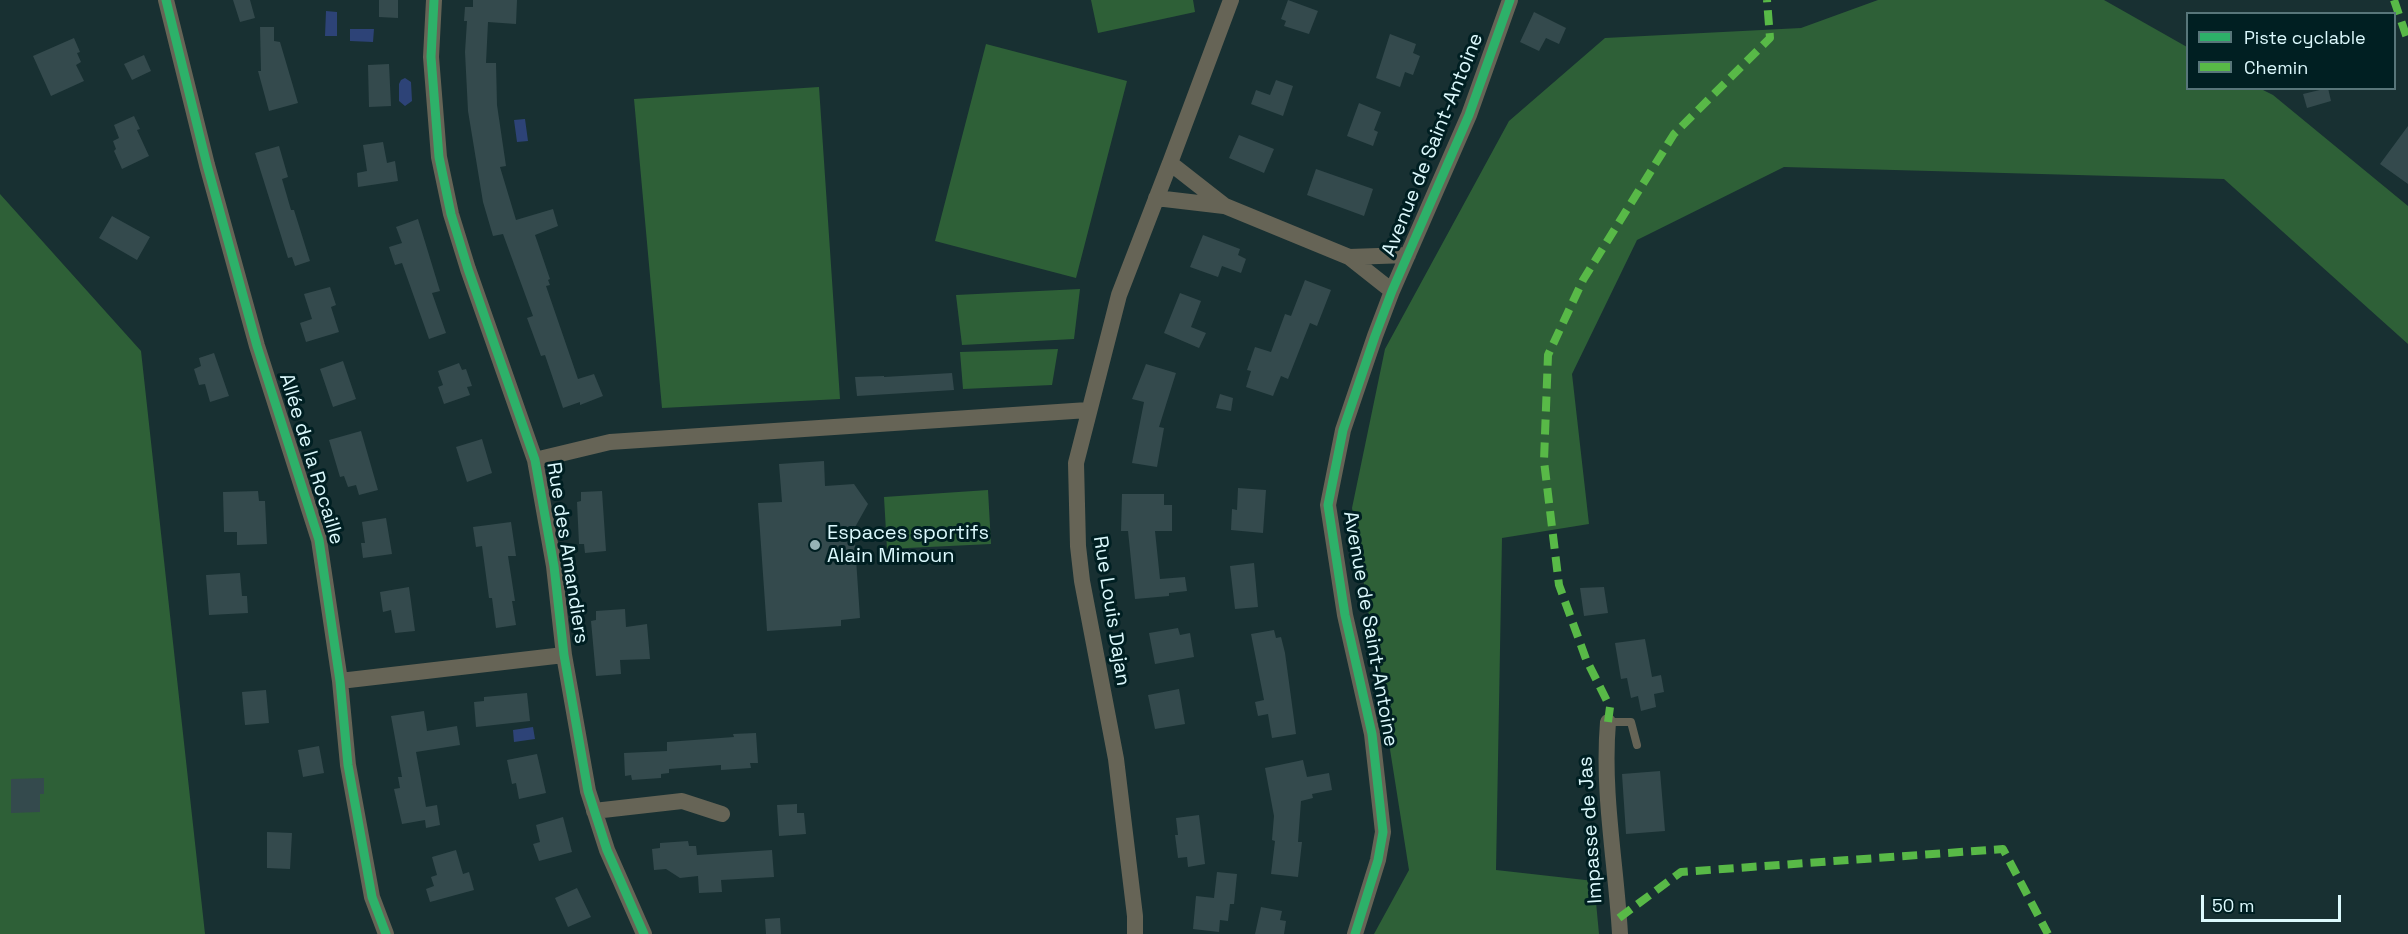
<!DOCTYPE html>
<meta charset="utf-8">
<style>
body{margin:0}
#map{position:relative;width:2408px;height:934px;overflow:hidden;background:#183032;font-family:"Space Grotesk",sans-serif}
canvas{display:block}
.legend{position:absolute;left:2186px;top:12px;width:210px;height:78px;box-sizing:border-box;background:#001f22;border:2px solid #58767a;margin:0;padding:8px 10px;list-style:none;font-size:18px;color:#dcf9fd}
.legend li{display:flex;align-items:center;gap:12px;height:30px}
.legend b{width:30px;border:2px solid #58767a}
.scale{position:absolute;left:2201px;top:895px;width:140px;height:27px;box-sizing:border-box;border:3px solid #dcf9fd;border-top:0;padding-left:8px;font-size:18px;line-height:21px;white-space:nowrap;color:#dcf9fd;-webkit-text-stroke:4px #001f22;paint-order:stroke}
</style>
<div id="map">
<canvas width="2408" height="934"></canvas>
<ul class="legend">
<li><b style="height:8px;background:#2db169"></b>Piste cyclable</li>
<li><b style="height:8px;background:#58b947"></b>Chemin</li>
</ul>
<div class="scale">50 m</div>
</div>
<script>
const g = document.querySelector('canvas').getContext('2d');
g.lineJoin = 'round';
function paint(path, color) {
  g.fillStyle = color;
  g.fill(path, 'evenodd');
}
function strokePath(path, color, width, dash) {
  g.strokeStyle = color;
  g.lineWidth = width;
  g.lineCap = dash ? 'butt' : 'round';
  g.setLineDash(dash || []);
  g.stroke(path);
}
function write(font, color, halo, rows, align = 'center') {
  g.font = font + ' "Space Grotesk",sans-serif';
  g.lineWidth = 6;
  g.setLineDash([]);
  g.textBaseline = 'middle';
  g.strokeStyle = halo;
  g.fillStyle = color;
  for (const [text, x, y, turn = 0] of rows) {
    g.save();
    g.translate(x, y);
    g.rotate((+turn || 0) * Math.PI / 180);
    g.textAlign = isNaN(turn) ? turn : align;
    if (halo) g.strokeText(text, 0, 0);
    g.fillText(text, 0, 0);
    g.restore();
  }
}
const green = new Path2D(`
 M1091,0H1193L1195,12L1098,33Z
 M1878,0H2104L2187,47L2188,88L2261,89L2273,95L2408,206V344L2224,179L1784,167L1637,240L1572,374L1589,524L1502,538L1496,870L1594,881L1599,934H1374L1409,870L1352,508L1385,349L1509,121L1605,38L1801,28Z
 M986,44L1127,81L1076,278L935,241Z
 M819,87L840,399L662,408L634,99Z
 M0,194L141,351L205,934H0Z
 M1080,289L1074,339L962,345L956,295Z
 M1058,349L1052,385L963,389L960,352Z
 M988,490L991,544L887,549L884,497Z`);
const water = new Path2D(`
 M326,11L337,12V36H325Z
 M350,29H374L373,42L350,41Z
 M405,78L411,82L412,101L405,106L399,101V84L401,80Z
 M525,119L528,141L517,142L514,120Z
 M533,727L535,739L514,742L513,730Z`);
const building = new Path2D(`
 M233,0H250L255,18L240,22Z
 M379,0H398V18L379,17Z
 M473,0H517L516,24L488,22L486,63H496L497,105L506,166L500,167L516,220L553,209L558,226L535,235L550,279L548,280L550,285L546,286L578,379L594,374L603,396L580,405V402L563,408L545,355L541,356L527,318L533,316L503,234L493,236L483,202L468,111L465,52L467,21H464L465,7H473Z
 M1288,0L1318,11L1309,34L1284,26L1286,21L1281,19Z
 M1534,12L1566,28L1559,44L1546,38L1539,51L1520,42Z
 M260,27H274V41L280,42L298,103L269,111L258,71H261Z
 M1390,34L1416,44L1413,53L1420,56L1413,75L1405,72L1400,87L1376,78Z
 M74,38L80,52L77,53L81,62L76,65L84,81L51,96L33,56Z
 M144,55L151,71L132,80L124,64Z
 M389,64L391,106L369,107L368,65Z
 M1276,80L1293,86L1283,116L1251,104L1256,90L1270,95Z
 M2328,88L2331,101L2307,108L2303,94Z
 M1359,103L1381,112L1374,130L1378,132L1373,146L1347,136Z
 M134,116L140,129L137,130L149,156L122,169L114,151L116,149L113,141L119,138L114,125Z
 M2408,126V184L2380,164Z
 M1239,135L1274,149L1264,173L1229,158Z
 M383,142L387,163L395,161L398,181L358,187L357,173L367,171L363,145Z
 M279,146L288,177L282,179L291,210H294L310,261L295,266L292,257L288,258L255,153Z
 M1316,169L1373,189L1364,216L1307,195Z
 M112,216L150,237L137,260L99,238Z
 M418,219L440,291L432,293L446,333L429,339L402,263L395,265L389,247L402,243L396,227Z
 M1203,235L1240,249L1238,255L1246,259L1241,273L1222,266L1218,277L1190,267Z
 M1305,280L1331,290L1317,326L1310,323L1288,379L1281,376L1273,396L1246,387L1251,371L1247,370L1255,347L1271,352L1285,314L1291,316Z
 M330,287L336,305L331,307L339,332L306,342L300,323L312,319L304,294Z
 M1180,293L1201,301L1191,327L1206,333L1199,348L1164,333Z
 M214,353L229,396L210,402L205,384L199,385L194,369L201,366L199,358Z
 M343,361L356,399L333,407L320,369Z
 M459,363L462,370L466,369L472,386L467,387L470,395L444,404L438,387L443,385L438,371Z
 M1146,364L1176,373L1159,427L1164,428L1157,467L1132,463L1144,402L1132,399Z
 M952,373L954,390L857,396L855,377L884,376V377Z
 M1220,394L1233,398L1231,411L1216,408Z
 M361,431L378,490L359,495L356,485L348,487L344,476L340,477L329,440Z
 M482,439L492,473L467,482L456,447Z
 M824,461L825,486L854,484L868,504L854,529L860,618L841,620V626L767,631L758,503L782,502L779,464Z
 M1238,488L1266,490L1263,533L1231,530L1232,509L1237,510Z
 M258,491L259,501H265L267,544L237,545V532H224L223,492Z
 M602,491L606,551L585,553L584,544H579L577,502L581,501V492Z
 M1122,494H1164V505H1172V531H1155L1160,579L1185,577L1187,591L1169,593V596L1135,599L1128,531H1121Z
 M386,518L392,554L363,558L361,543H365L362,522Z
 M511,522L516,556H508L515,601H512L516,625L496,628L492,598H489L482,546L476,547L473,527Z
 M1254,563L1258,607L1235,609L1230,566Z
 M240,573L242,596H247L248,613L209,615L206,575Z
 M409,587L415,631L395,633L391,610L383,612L380,592Z
 M1604,587L1608,613L1584,616L1580,588Z
 M625,609L626,627L647,624L650,659L620,660L621,674L596,676L591,621L596,620V611Z
 M1178,628L1180,635L1190,633L1194,657L1155,664L1149,633Z
 M1274,630L1276,638L1281,637L1285,653L1296,734L1272,738L1268,714L1258,716L1255,702L1264,700L1251,634Z
 M1645,639L1652,677L1661,675L1664,692L1654,694L1656,707L1641,711L1638,696L1631,698L1627,678L1621,679L1615,643Z
 M1179,689L1185,724L1155,729L1148,695Z
 M266,690L269,723L245,725L242,692Z
 M527,693L530,721L476,727L474,702L484,701V697Z
 M424,711L427,731L457,726L460,745L416,752L426,807L437,805L440,825L426,828L425,820L402,824L394,789L400,788L398,777H402L391,716Z
 M756,733L758,763H750L751,768L721,770V765L669,769V773L661,774V778L632,780L631,775L625,776L624,753L667,751V742L734,737L733,734Z
 M319,746L324,773L303,777L298,750Z
 M537,754L546,793L519,799L516,783L512,784L507,760Z
 M1303,760L1307,777L1329,773L1332,790L1312,794L1313,798L1301,801L1298,842H1302L1298,877L1271,874L1275,841L1272,840L1274,816L1265,768Z
 M1660,771L1665,831L1626,834L1622,774Z
 M44,778V794H40V812L11,813V779Z
 M797,804V813H804L806,834L779,836L777,805Z
 M1199,815L1205,864L1188,867L1187,857L1178,858L1175,835H1178L1176,818Z
 M563,817L572,852L539,861L533,844L540,842L536,825Z
 M267,832L292,833L290,869L267,868Z
 M688,841L689,846H696L697,855L772,850L774,877L721,880L722,892L699,893L698,876L680,878L666,869L654,870L652,849L660,848V843Z
 M456,850L463,874L469,872L474,890L430,902L426,889L434,886L431,877L437,875L432,857Z
 M1217,872L1237,874L1234,904H1230L1228,921L1220,920L1219,932L1193,929L1196,896L1214,898Z
 M577,888L591,917L568,927L555,898Z
 M1261,907L1282,911L1280,920L1286,921L1284,934H1255Z
 M780,918L781,934H766L765,919Z`);
const service = new Path2D(`
 M1608,722H1631L1637,745`);
const minor = new Path2D(`
 M166,0L207,165L257,346L319,540L340,681L348,765L372,897L386,934
 M434,0L431,57L439,157L451,214L468,269L535,460L554,566L564,655L588,791L607,850L644,934
 M1231,0L1170,163L1225,206L1349,257L1408,255
 M1156,198L1224,206
 M1349,257L1392,291
 M535,460L610,442L1088,410
 M340,681L564,655
 M1608,722C1602,793 1616,863 1620,934
 M594,811L682,801L722,814
 M1135,934V916L1116,759L1082,581L1078,546L1076,463L1119,295L1170,163
 M1355,934L1378,860L1383,832L1372,734L1345,615L1328,505L1343,430L1375,336L1392,291L1469,115L1510,0`);
const quiet = new Path2D(`
 M2394,0L2408,41
 M1608,722L1610,707L1586,659L1559,585L1544,461L1548,355L1583,280L1674,134L1770,38L1767,0
 M1619,918L1681,872L2003,849L2048,934`);
const cycleway = new Path2D(`
 M166,0L207,165L257,346L319,540L340,681L348,765L372,897L386,934
 M434,0L431,57L439,157L451,214L468,269L535,460L554,566L564,655L588,791L607,850L644,934
 M1355,934L1378,860L1383,832L1372,734L1345,615L1328,505L1343,430L1375,336L1392,291L1469,115L1510,0`);
const markers = [
 [815,545,6,"#97b3b6"]
];
const streetNames = [
 ["Avenue de Saint-Antoine",1433,145,-68],
 ["Allée de la Rocaille",311,459,73],
 ["Rue des Amandiers",567,553,81],
 ["Rue Louis Dajan",1111,611,81],
 ["Avenue de Saint-Antoine",1370,629,80],
 ["Impasse de Jas",1591,830,-94]
];
const poiNames = [
 ["Espaces sportifs",827,534],
 ["Alain Mimoun",827,557]
];
paint(green, '#2e6037');
paint(water, '#2d4377');
paint(building, '#344a4d');
strokePath(service, '#666456', 8);
strokePath(minor, '#666456', 16);
strokePath(quiet, '#58b947', 8, [15, 8]);
strokePath(cycleway, '#2db169', 9);
for (const [x, y, r, color] of markers) {
  const dot = new Path2D();
  dot.arc(x, y, r, 0, 2 * Math.PI);
  g.fillStyle = color;
  g.fill(dot);
  strokePath(dot, '#001f22', 2);
}
write('20px', '#dcf9fd', '#001f22', streetNames);
write('20px', '#dcf9fd', '#001f22', poiNames, 'left');
</script>
